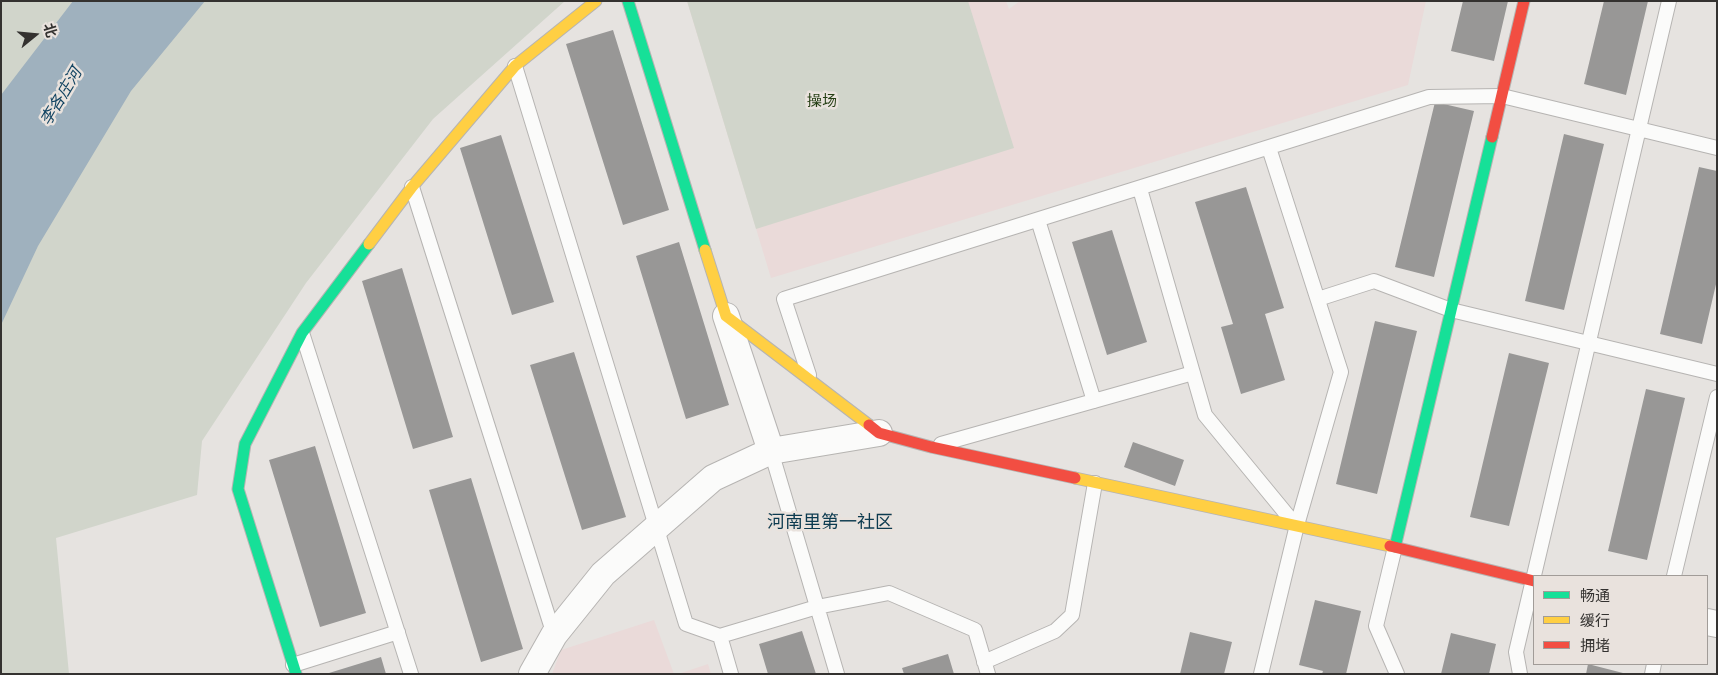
<!DOCTYPE html>
<meta charset="utf-8">
<style>
body{margin:0}
#map{position:relative;width:1718px;height:675px;overflow:hidden;background:#e6e3e0;font-family:Signika,"Noto Sans SC",sans-serif}
canvas{display:block}
.frame{position:absolute;inset:0;border:2px solid #343230;pointer-events:none}
.legend{position:absolute;left:1533px;top:575px;width:175px;height:90px;box-sizing:border-box;background:#e9e2dd;border:1px solid #a19c98;margin:0;padding:6px 9px;list-style:none;font-size:15px;color:#343230}
.legend li{display:flex;align-items:center;gap:10px;height:25px}
.legend b{width:25px;border:1px solid #a19c98}
.north{position:absolute;left:10px;top:10px;width:50px;height:50px;-webkit-text-stroke:4px #e9e2dd;paint-order:stroke;rotate:73deg;font-size:14px;font-weight:700;line-height:20px;text-align:center;color:#343230}
.north::after{content:'';display:block;margin:auto;width:18px;height:22px;background:#343230;clip-path:polygon(50% 0,100% 100%,50% 72%,0 100%)}
</style>
<div id="map">
<canvas width="1718" height="675"></canvas>
<div class="frame"></div>
<ul class="legend">
<li><b style="height:6px;background:#16e098"></b>畅通</li>
<li><b style="height:6px;background:#ffcf43"></b>缓行</li>
<li><b style="height:6px;background:#f24e42"></b>拥堵</li>
</ul>
<div class="north">北</div>
</div>
<script>
const g = document.querySelector('canvas').getContext('2d');
g.lineJoin = 'round';
function paint(path, color) {
  g.fillStyle = color;
  g.fill(path, 'evenodd');
}
function strokePath(path, color, width, dash) {
  g.strokeStyle = color;
  g.lineWidth = width;
  g.lineCap = dash ? 'butt' : 'round';
  g.setLineDash(dash || []);
  g.stroke(path);
}
function write(font, color, halo, rows, align = 'center') {
  g.font = font + ' Signika,"Noto Sans SC",sans-serif';
  g.lineWidth = 5;
  g.setLineDash([]);
  g.textBaseline = 'middle';
  g.strokeStyle = halo;
  g.fillStyle = color;
  for (const [text, x, y, turn = 0] of rows) {
    g.save();
    g.translate(x, y);
    g.rotate((+turn || 0) * Math.PI / 180);
    g.textAlign = isNaN(turn) ? turn : align;
    if (halo) g.strokeText(text, 0, 0);
    g.fillText(text, 0, 0);
    g.restore();
  }
}
const education = new Path2D(`
 M687,1H1006L1009,9L1020,1H1426L1408,85L771,278Z
 M654,620L674,674H552L561,650Z
 M708,664L711,674H678Z`);
const green = new Path2D(`
 M1,1H565L433,119L306,283L202,441L197,495L56,538L69,674H1Z
 M687,1H968L1014,148L756,229Z`);
const water = new Path2D(`
 M73,1H205L131,91L38,246L1,325V95Z`);
const building = new Path2D(`
 M1463,1H1508L1494,61L1451,51Z
 M1604,1H1648L1626,95L1584,84Z
 M613,30L669,210L623,225L566,44Z
 M1435,102L1474,111L1434,277L1395,267Z
 M1564,134L1604,144L1564,310L1525,301Z
 M501,135L554,302L512,315L460,148Z
 M1699,167L1717,171V280L1702,344L1660,334Z
 M1246,187L1284,308L1265,314L1285,380L1241,394L1221,327L1233,324L1195,202Z
 M1112,230L1147,342L1107,355L1072,242Z
 M679,242L729,405L686,419L636,256Z
 M402,268L453,437L413,449L362,281Z
 M1375,321L1417,331L1377,494L1336,484Z
 M574,352L626,517L582,530L530,365Z
 M1509,353L1549,363L1509,526L1470,517Z
 M1646,389L1685,398L1647,560L1608,551Z
 M1133,442L1184,460L1175,486L1124,467Z
 M315,446L366,613L320,627L269,460Z
 M471,478L523,649L481,662L429,490Z
 M1315,600L1361,611L1346,674H1322L1323,671L1299,665Z
 M802,631L816,674H768L759,644Z
 M1190,632L1232,642L1224,674H1180Z
 M1451,633L1496,644L1489,674H1441Z
 M948,654L954,674H904L902,668Z
 M381,657L386,674H329V673Z
 M1588,664L1623,673V674H1586Z`);
const lane = new Path2D(`
 M515,66L686,624L720,636L817,607L889,593L975,630L988,674
 M412,187L554,635
 M1140,189L1205,415L1293,522
 M1038,220L1094,401
 M1318,299L1374,281L1451,310L1717,374
 M303,336L411,674
 M809,375L784,299L1429,97L1502,96L1717,148
 M941,444L1193,373
 M771,451L837,674
 M1395,547L1376,626L1397,674
 M1674,576L1717,397
 M720,636L731,674
 M984,662L1055,631L1072,615L1095,483
 M293,665L398,632
 M1261,674L1297,525L1341,372L1269,148
 M1520,674L1516,652L1669,1
 M1652,674L1654,664`);
const street = new Path2D(`
 M726,316L771,451
 M1707,622L1717,624
 M532,674L554,635L603,574L713,478L771,451L879,433`);
const fast = new Path2D(`
 M628,1L705,250
 M1395,547L1492,137
 M296,674L238,489L245,444L302,333L369,244`);
const slow = new Path2D(`
 M369,244L412,187L515,66L596,1
 M705,250L726,316L869,425
 M1075,478L1390,546`);
const jam = new Path2D(`
 M1492,137L1524,1
 M869,425L879,433L931,447L1075,478
 M1390,546L1534,581`);
const parkNames = [
 ["操场",822,102]
];
const waterNames = [
 ["李各庄河",62,97,-59]
];
const quarterNames = [
 ["河南里第一社区",830,523]
];
paint(education, '#eadad9');
paint(green, '#d1d5cb');
paint(water, '#9fb1be');
paint(building, '#989796');
strokePath(lane, '#b6b4b2', 16);
strokePath(street, '#b6b4b2', 28);
strokePath(fast, '#b6b4b2', 13);
strokePath(slow, '#b6b4b2', 13);
strokePath(jam, '#b6b4b2', 13);
strokePath(lane, '#fbfbfa', 14);
strokePath(street, '#fbfbfa', 26);
strokePath(fast, '#16e098', 11);
strokePath(slow, '#ffcf43', 11);
strokePath(jam, '#f24e42', 11);
write('15px', '#263f15', '#e9e2dd', parkNames);
write('italic 16px', '#114361', '#e9e2dd', waterNames);
write('18px', '#0c3a4f', '#e9e2dd', quarterNames);
</script>
